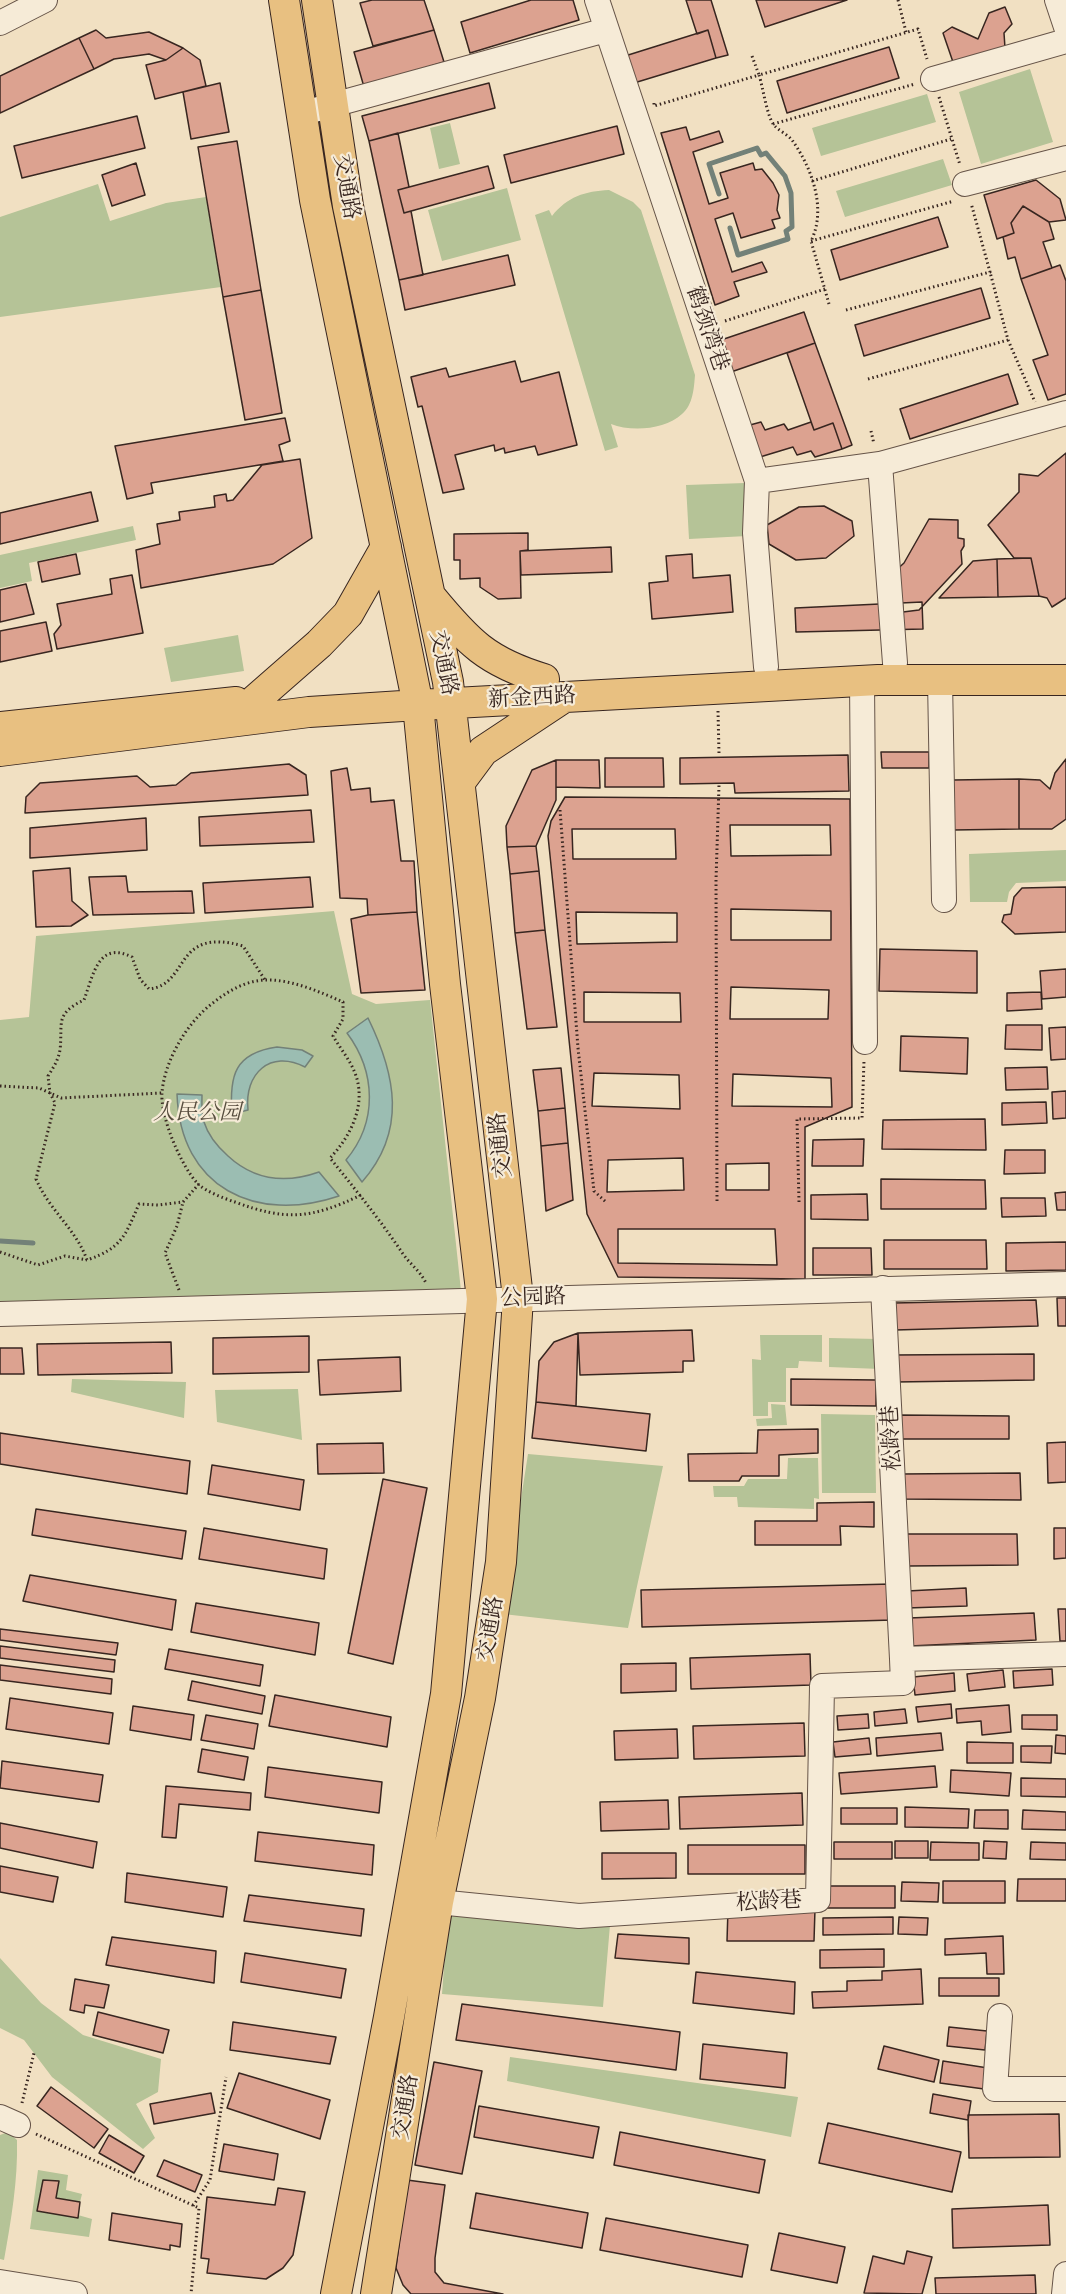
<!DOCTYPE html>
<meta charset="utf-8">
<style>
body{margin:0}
canvas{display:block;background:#f1e0c2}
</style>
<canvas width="1066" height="2294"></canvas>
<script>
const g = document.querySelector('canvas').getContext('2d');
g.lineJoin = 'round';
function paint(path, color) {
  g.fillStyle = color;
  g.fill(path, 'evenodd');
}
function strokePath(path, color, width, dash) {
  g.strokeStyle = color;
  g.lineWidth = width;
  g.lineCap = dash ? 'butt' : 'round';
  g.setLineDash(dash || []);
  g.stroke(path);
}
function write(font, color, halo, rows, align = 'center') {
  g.font = font + ' "EB Garamond","Noto Serif SC",serif';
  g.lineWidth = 4.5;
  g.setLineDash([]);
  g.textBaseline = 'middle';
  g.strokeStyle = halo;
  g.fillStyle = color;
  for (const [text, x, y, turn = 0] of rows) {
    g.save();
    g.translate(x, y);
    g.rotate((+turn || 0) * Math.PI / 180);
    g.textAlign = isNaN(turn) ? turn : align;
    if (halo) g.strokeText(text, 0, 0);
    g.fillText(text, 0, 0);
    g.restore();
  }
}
const green = new Path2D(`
 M1030,69L1053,142L981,164L959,92Z
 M927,94L936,122L821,156L812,128Z
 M450,123L460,164L439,169L430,128Z
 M943,159L952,185L845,217L836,191Z
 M98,184L110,221L166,203L206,197L221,287L0,317V217Z
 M507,188L521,240L442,261L428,210Z
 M609,190L633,202L641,210L695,375C694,388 693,405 682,414C665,430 631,432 611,424L618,447L605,451L535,215L549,210L552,216C567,197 585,191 609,190Z
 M745,483L747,536L689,539L686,485Z
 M133,526L136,540L29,563L32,581L0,588V555Z
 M238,635L244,671L171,682L164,648Z
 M1066,850V881L1016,883L1009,892L1007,902H970L969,854Z
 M334,911L352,994L376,1004L430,1000L461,1291L0,1309V1020L29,1017L36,936Z
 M760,1335H822V1362L799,1361L798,1368H786V1402H768V1416H753L752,1359L761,1360Z
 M829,1338L879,1339L880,1369L829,1367Z
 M72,1379L186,1382L184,1418L71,1392Z
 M298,1389L302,1440L217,1422L215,1390Z
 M771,1404L785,1405L787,1425L757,1426L756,1419L772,1418Z
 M821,1414L875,1415L876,1493H822Z
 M528,1454L663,1466L628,1628L503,1614Z
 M788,1458H818L819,1499L814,1498V1509L738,1507L737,1497H714L713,1486H744L748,1479H787Z
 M448,1912L610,1925L603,2007L442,1994Z
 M0,1958L41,2003L83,2035L161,2059L158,2092L136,2104L155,2138L143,2149L52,2077L24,2040L0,2028Z
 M510,2057L798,2097L791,2137L507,2081Z
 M8,2132L17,2140C18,2181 11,2220 4,2260L0,2259V2135Z
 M38,2170L68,2175L66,2190L82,2194L80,2202L56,2198L38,2211L77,2218L78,2215L92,2219L89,2237L30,2229Z`);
const water = new Path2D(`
 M368,1018C396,1075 407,1131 362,1182L346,1160C378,1122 376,1072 347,1033Z
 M277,1047L302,1050L313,1056L305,1067C270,1049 244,1074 248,1110L232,1114C229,1075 235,1053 277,1047Z
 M177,1094L202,1095C202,1103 201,1114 204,1122C208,1135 219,1148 228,1156C255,1181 285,1184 319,1172L339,1196C256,1224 180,1188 177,1094Z`);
const stream = new Path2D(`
 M719,194L709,164L757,148L761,155L766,153L785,176L791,193L792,227L786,231L788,239L738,255L730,228
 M0,1241L33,1243`);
const building = new Path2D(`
 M372,0H424L434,30L373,46L360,3Z
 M531,0H573L579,20L470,53L461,22Z
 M686,0H711L728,55L716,58L708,30L697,34Z
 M756,0H847L765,27Z
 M1005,7L1012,24L1004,33L1005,48L954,65L943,33L952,27L978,39L989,13Z
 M96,30L106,38L149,32L183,48L166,60L149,54L114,59L94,69L79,38Z
 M434,30L444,62L364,87L354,52Z
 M708,30L716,58L634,83L625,56Z
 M79,38L94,69L0,113V76Z
 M889,47L899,78L787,113L777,81Z
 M183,48L200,60L206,86L155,99L146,65L166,60Z
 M220,83L229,132L191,139L183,92Z
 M489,83L495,108L369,141L362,116Z
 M137,116L145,148L22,178L14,146Z
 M617,126L624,154L511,183L504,155Z
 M686,127L690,140L719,131L723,142L693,152L709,204L728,198L720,173L753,163L755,170L762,169L773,183L779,195L777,210L780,218L772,220L775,228L741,238L733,213L715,219L732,272L762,262L767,272L734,282L739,296L715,305L661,133Z
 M398,133L409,187L398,190L404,213L411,211L423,275L399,280L369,141Z
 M237,141L261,290L223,297L198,147Z
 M136,163L145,195L112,206L102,175Z
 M488,166L494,188L404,213L398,190Z
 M1036,180L1060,199L1066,220L1049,222L1023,206L1011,223L1014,233L997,239L984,195Z
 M1023,206L1049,222L1054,239L1043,242L1052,268L1021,279L1015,257L1008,259L1003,237L1014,233L1011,223Z
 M938,217L948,247L840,280L831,250Z
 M508,255L515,285L405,310L399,280Z
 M1060,265L1066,281V394L1048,400L1033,360L1048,355L1021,279Z
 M981,288L990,318L864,356L855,325Z
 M261,290L282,413L245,420L223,297Z
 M804,312L815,343L731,372L721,340Z
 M815,343L852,445L842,449L833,423L814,430L787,353Z
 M515,361L521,382L559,372L577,445L538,455L535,446L505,453L504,448L495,451L494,445L455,455L464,489L443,493L422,406L418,407L411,377L446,368L449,377Z
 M1008,374L1018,404L910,439L900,409Z
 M285,418L290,441L279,445L283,461L151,483L153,493L127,499L115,446Z
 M761,422L765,430L784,424L788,430L811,422L814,430L833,423L842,449L815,457L811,451L797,455L793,447L760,457L750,425Z
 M1066,453V598L1052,607L1047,598L1039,596L1031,558H1014L988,525L1019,492V474L1038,476Z
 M300,459L312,538L273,564L141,588L136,550L160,544L157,524L180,520L179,512L215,507L214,496L226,494L227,501L233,500L262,465Z
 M91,492L98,521L0,544V513Z
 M824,506L852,521L854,536L826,558L796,560L769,544L767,525L799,507Z
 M929,519L958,520V538L964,539V546L961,551L962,564L919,610L903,612L902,597L897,591L893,573L904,563Z
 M528,533V550L520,551L521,598L498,599L480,587V578L460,579V560H454V534Z
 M611,547L612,572L521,575L520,551Z
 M76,554L80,574L42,582L38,562Z
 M692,554L693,578L730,575L733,612L652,619L649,583L668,581L666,556Z
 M1031,558L1039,596L998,597L997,559Z
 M997,559L998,597L939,598L973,561Z
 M132,575L143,633L57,649L54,634L61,625L57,604L112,594L110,579Z
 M26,584L34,614L0,622V590Z
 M922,602L923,629L796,632L795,608Z
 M46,622L52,651L0,662V631Z
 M881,752H929V768H882Z
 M848,755L849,791L735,793L734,783L680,784V758Z
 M605,758H663L664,787H605Z
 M1066,759V819L1052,829H1019V779L1040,780L1050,789L1055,773Z
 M556,760H599L600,788L556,787Z
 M556,760V800L536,846L507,847L506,826L532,770Z
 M289,764L306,775L308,795L25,813L26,797L40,783L137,776L150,787L176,785L191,773Z
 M347,768L351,790L370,788L371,802L394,800L401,861H414L417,912L368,915L367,899L340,898L331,771Z
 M1019,779V829L953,830V780Z
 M565,797L850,799L852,1107L805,1127V1279L618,1277L587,1214L548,836L551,821Z
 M311,810L314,842L200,846L199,817Z
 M146,818L147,850L30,858V828Z
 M730,825H830L831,855L731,856Z
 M572,829H675L676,859H573Z
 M536,846L539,871L510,874L507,847Z
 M70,868L72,901L88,915L71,926L36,927L33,871Z
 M539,871L545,930L515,933L510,874Z
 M126,876L128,892L192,891L194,913L93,915L89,877Z
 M310,877L313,907L205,913L203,883Z
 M1066,887V932L1015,934L1002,922L1004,915L1011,914L1014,897L1022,888Z
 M731,909L831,911V940H731Z
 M417,912L425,990L361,993L351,919L368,915Z
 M576,912L677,913V942L577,944Z
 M545,930L557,1027L527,1029L515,933Z
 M880,949L977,951V993L879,991Z
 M1066,969V997L1042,999L1040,971Z
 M731,987L829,990L828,1019H730Z
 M584,992L680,993L681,1022H584Z
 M1041,992L1042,1009L1007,1011V993Z
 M1006,1025H1042V1050L1005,1049Z
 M1066,1027V1059L1051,1060L1049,1028Z
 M901,1036L968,1038L967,1074L900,1071Z
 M1047,1067L1048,1089L1006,1090L1005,1068Z
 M561,1068L565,1108L538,1111L533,1070Z
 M594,1073L679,1075L680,1109L592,1106Z
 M733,1074L831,1078L832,1107L732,1106Z
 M1066,1091V1118L1053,1119L1052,1092Z
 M1046,1102L1047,1123L1002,1125V1103Z
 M565,1108L568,1143L541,1146L538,1111Z
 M985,1119L986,1150L882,1149L883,1120Z
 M864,1139L863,1166H812L813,1140Z
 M568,1143L573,1200L546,1211L541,1146Z
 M1005,1150H1045V1173L1004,1174Z
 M683,1158L684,1190L607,1192L608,1160Z
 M769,1163V1190H726V1164Z
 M881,1179L985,1180L986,1209H881Z
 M1066,1192V1210H1057L1055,1193Z
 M867,1194L868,1220L811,1219V1195Z
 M1001,1198H1045L1046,1216L1002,1217Z
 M618,1229H775L777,1265L618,1263Z
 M884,1240H986L987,1269H884Z
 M1066,1242V1270L1006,1271V1243Z
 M813,1248H871L872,1275H813Z
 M1057,1298H1066V1326H1058Z
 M1036,1300L1038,1326L895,1330L894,1303Z
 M692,1330L694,1361H683V1372L580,1375L578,1333Z
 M578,1333L576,1406L536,1402L539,1361L554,1342Z
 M309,1336V1372L213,1374V1338Z
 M171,1342L172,1373L38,1375L37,1344Z
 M0,1348H22L24,1374H0Z
 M1034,1354V1380L895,1382V1355Z
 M400,1357L401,1391L320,1395L318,1360Z
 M791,1379L876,1380V1406L791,1405Z
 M536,1402L650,1414L646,1451L532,1438Z
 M899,1415L1009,1416V1439H898Z
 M818,1429V1453L779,1455V1476H742L739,1481H689L688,1454L757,1453L758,1430Z
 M0,1433L190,1461L187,1494L0,1464Z
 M1066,1442V1482L1048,1483L1047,1443Z
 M383,1443L384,1473L318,1474L317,1444Z
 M212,1465L304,1480L300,1510L208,1494Z
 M1020,1473L1021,1500L902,1499V1474Z
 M383,1479L427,1488L393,1664L348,1653Z
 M874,1502V1527L840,1526L841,1545H755V1521H817V1503Z
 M36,1509L186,1531L182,1559L32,1535Z
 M204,1528L327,1549L324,1579L199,1559Z
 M1054,1528H1066V1558L1054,1559Z
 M907,1534H1017L1018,1565L908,1566Z
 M30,1575L176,1600L172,1630L23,1601Z
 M892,1584L893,1620L642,1627L641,1590Z
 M966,1588L967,1606L907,1608V1591Z
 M196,1603L319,1623L315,1655L191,1632Z
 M1058,1609H1066V1641H1060Z
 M1034,1613L1036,1640L910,1646L909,1618Z
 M0,1629L118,1643L116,1655L0,1640Z
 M0,1646L115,1660L114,1672L0,1658Z
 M169,1649L263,1665L260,1686L165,1669Z
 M810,1654L811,1685L691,1689L690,1658Z
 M676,1663V1691L621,1693V1664Z
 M0,1665L112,1679L111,1694L0,1680Z
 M1052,1669L1053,1685L1014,1688L1013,1671Z
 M1003,1670L1005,1687L969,1691L967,1674Z
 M954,1673L955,1691L915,1695L913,1677Z
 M192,1681L265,1696L262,1714L188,1700Z
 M275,1695L391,1717L387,1747L269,1726Z
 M10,1698L113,1713L109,1744L6,1729Z
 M951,1704L952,1718L918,1722L916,1707Z
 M1009,1705L1011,1732L982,1735L981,1721L957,1723L956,1709Z
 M133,1706L194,1715L191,1740L130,1730Z
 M905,1709L907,1723L875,1726L874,1712Z
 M868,1714L869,1728L838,1730L837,1716Z
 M206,1715L258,1724L254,1749L201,1740Z
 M1022,1715H1057V1730L1022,1729Z
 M804,1723L805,1756L694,1759L693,1726Z
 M677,1729L678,1758L615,1760L614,1731Z
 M941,1733L943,1750L877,1756L876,1738Z
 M1056,1735L1066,1736V1754L1055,1753Z
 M869,1738L871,1754L835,1757L833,1742Z
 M967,1742L1013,1743V1763H967Z
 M1021,1746H1052L1051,1763L1021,1762Z
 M202,1749L248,1757L244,1780L198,1772Z
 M2,1761L103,1775L99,1802L0,1788Z
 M935,1766L937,1787L841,1794L839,1773Z
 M268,1767L382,1782L379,1813L265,1797Z
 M951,1770L1011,1773L1009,1796L950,1792Z
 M1021,1778L1066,1779V1797L1021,1796Z
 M166,1786L251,1793L250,1810L179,1804L176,1838L162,1837Z
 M802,1793L803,1825L680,1829L679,1797Z
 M668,1800L669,1829L601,1831L600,1802Z
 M905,1807L969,1809L968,1828L905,1827Z
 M841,1808H897V1824H841Z
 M975,1810H1008V1829L974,1828Z
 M1023,1810L1066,1812V1830L1022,1829Z
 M0,1823L97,1842L93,1868L0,1848Z
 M258,1832L374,1845L372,1875L255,1861Z
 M895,1841H928V1858H895Z
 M984,1841L1007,1842L1006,1859L983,1858Z
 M834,1842H892V1859H834Z
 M931,1842L979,1843V1860H930Z
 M1031,1842L1066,1843V1860L1030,1859Z
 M688,1845H805V1874H688Z
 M602,1853H676V1878L602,1879Z
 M0,1866L58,1877L53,1902L0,1892Z
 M127,1873L227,1887L223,1917L125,1902Z
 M1018,1879H1066V1901H1017Z
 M943,1881H1005V1903H943Z
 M902,1882L939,1883L938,1902L901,1901Z
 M822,1886H895V1908H822Z
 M249,1895L364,1909L361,1936L244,1921Z
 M728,1909H815L814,1941H727Z
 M893,1917V1934L823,1935V1918Z
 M899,1917L928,1918L927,1935L898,1934Z
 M618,1934L689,1938V1964L615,1958Z
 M1003,1936L1004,1974H987L986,1953L945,1955V1939Z
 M112,1937L216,1951L214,1983L106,1965Z
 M884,1949V1967L820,1968V1950Z
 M245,1953L346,1969L341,1998L241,1982Z
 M921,1969L923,2004L813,2008L812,1992L847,1991V1981L882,1980V1971Z
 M696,1972L795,1982L794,2014L693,2003Z
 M939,1978H999V1996H939Z
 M75,1979L109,1985L104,2008L85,2005L84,2013L70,2010Z
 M462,2004L680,2032L676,2070L456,2040Z
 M98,2012L169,2030L163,2053L93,2035Z
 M233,2022L336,2037L330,2064L230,2050Z
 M949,2027L987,2031L985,2050L947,2046Z
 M703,2044L787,2053L785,2088L700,2079Z
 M884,2046L939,2060L934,2082L878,2069Z
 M943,2061L988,2068L984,2089L940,2083Z
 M434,2062L482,2071L462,2174L415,2165Z
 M239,2073L330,2100L320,2139L227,2108Z
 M51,2087L108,2129L94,2148L37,2106Z
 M211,2093L215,2113L154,2124L150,2104Z
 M933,2094L971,2101L968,2120L930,2113Z
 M479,2106L599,2127L593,2158L474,2137Z
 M1059,2114L1060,2157L969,2158L968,2115Z
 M828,2123L961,2152L952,2192L819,2163Z
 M620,2132L765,2160L759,2193L614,2165Z
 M109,2135L144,2156L134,2173L99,2153Z
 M224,2144L278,2154L274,2180L219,2171Z
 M164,2160L202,2175L195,2192L157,2176Z
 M43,2180L59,2181L56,2198L80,2202L78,2218L37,2211Z
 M407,2180L445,2185L435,2258V2272L444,2283L503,2294H411L403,2285L396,2268Z
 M278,2188L305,2192L293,2255L283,2268L266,2279L207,2273L209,2259L201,2258L207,2197L275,2205Z
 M476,2193L588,2213L582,2248L470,2228Z
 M1048,2205L1050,2245L953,2248L952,2209Z
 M112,2213L182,2224L180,2247L170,2245V2250L109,2240Z
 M606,2218L748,2245L742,2277L600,2250Z
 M779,2233L845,2247L837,2283L771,2270Z
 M907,2251L932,2257L922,2294L864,2293L873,2256L904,2264Z
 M1035,2275L1036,2294H936L935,2278Z`);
const path = new Path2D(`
 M898,0L906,32
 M752,56L759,75L918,29L927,59
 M939,97L960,165
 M654,103V106L759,75C763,87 767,117 774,125C779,131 787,134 792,140C812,168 827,209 811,241L829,304
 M773,124L915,84
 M812,181L951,139
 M811,241L954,201
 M846,310L990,272L971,203
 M725,321L825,289
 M1008,340L1035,402
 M868,379L1008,340L990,272
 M871,431L874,444
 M718,711L719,754
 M560,810L578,1048L594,1191L606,1202
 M0,1086L39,1088L61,1098L162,1093
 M199,1184L183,1202L158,1205L139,1204C125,1236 122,1248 87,1260C76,1229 49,1210 36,1179L55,1103L50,1093L48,1076C53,1068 58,1061 60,1050C63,1024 54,1014 84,1000C93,976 98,940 132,957L140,979L149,989C190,985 173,926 243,946L265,980
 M361,1195C311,1219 286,1221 235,1202C223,1198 207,1192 198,1184C181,1166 160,1117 162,1092C165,1061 185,1026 209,1006C225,993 243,981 265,980C291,979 320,992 343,1002V1019L333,1036C340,1048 350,1060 355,1073C367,1104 351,1136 330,1158C355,1189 381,1221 403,1254C411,1265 420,1271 426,1283
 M717,1201L716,880L719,785
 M799,1202L797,1119L862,1118L864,1061
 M0,1252L38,1265L65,1256L87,1260
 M179,1290L165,1253L177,1226L183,1202
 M22,2103L34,2053
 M36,2134L199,2208L191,2294
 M193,2206L210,2180L226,2077`);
const minor = new Path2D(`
 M597,0L757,481L755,533L766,667
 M1057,0L1066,27
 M0,23L45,0
 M933,79L1066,41
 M300,114L606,30
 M965,184L1066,158
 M880,464L1066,413
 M757,481L880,464L895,663
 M940,680L944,900
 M862,681L865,1042
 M883,1288L902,1659L1066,1654
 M0,1314L1066,1284
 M438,1902L579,1916L818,1900L822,1686L903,1683L902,1659
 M1000,2016L995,2089H1066
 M0,2117L18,2125
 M0,2282L75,2294
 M1064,2294L1066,2274`);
const major = new Path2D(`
 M284,0L315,200L418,705L445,984L482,1299L446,1694L389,2017L336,2294
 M317,0L348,206L448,682L518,1298L501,1562L480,1698L438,1902L376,2294
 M431,597C468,642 487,662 544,679
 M255,700L319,644L348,614L386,547
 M0,727L236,702
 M0,751L309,712L418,705L878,680H1066
 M460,782L483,751L563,698`);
const streetNames = [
 ["交通路",346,187,80],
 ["鹤颈湾巷",707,329,71],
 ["交通路",443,663,78],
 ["新金西路",532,698,-3],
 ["交通路",501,1145,-96],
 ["公园路",533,1298,-2],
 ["松龄巷",892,1438,-93],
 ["交通路",491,1629,-81],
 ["松龄巷",769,1902,-3],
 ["交通路",406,2107,-81]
];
const parkNames = [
 ["人民公园",197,1113]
];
paint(green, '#b5c397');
paint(water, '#9bbdb2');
strokePath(water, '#738178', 1.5);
strokePath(stream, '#738178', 5);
paint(building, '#dca290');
strokePath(building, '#382620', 1.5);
strokePath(minor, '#665448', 26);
strokePath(major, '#382620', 32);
strokePath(path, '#382620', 3, [1.5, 3]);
strokePath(minor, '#f6ebd7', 24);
strokePath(major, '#e8c081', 30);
write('22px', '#382620', '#f6ebd7', streetNames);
write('italic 22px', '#574d3e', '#f6ebd7', parkNames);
</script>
